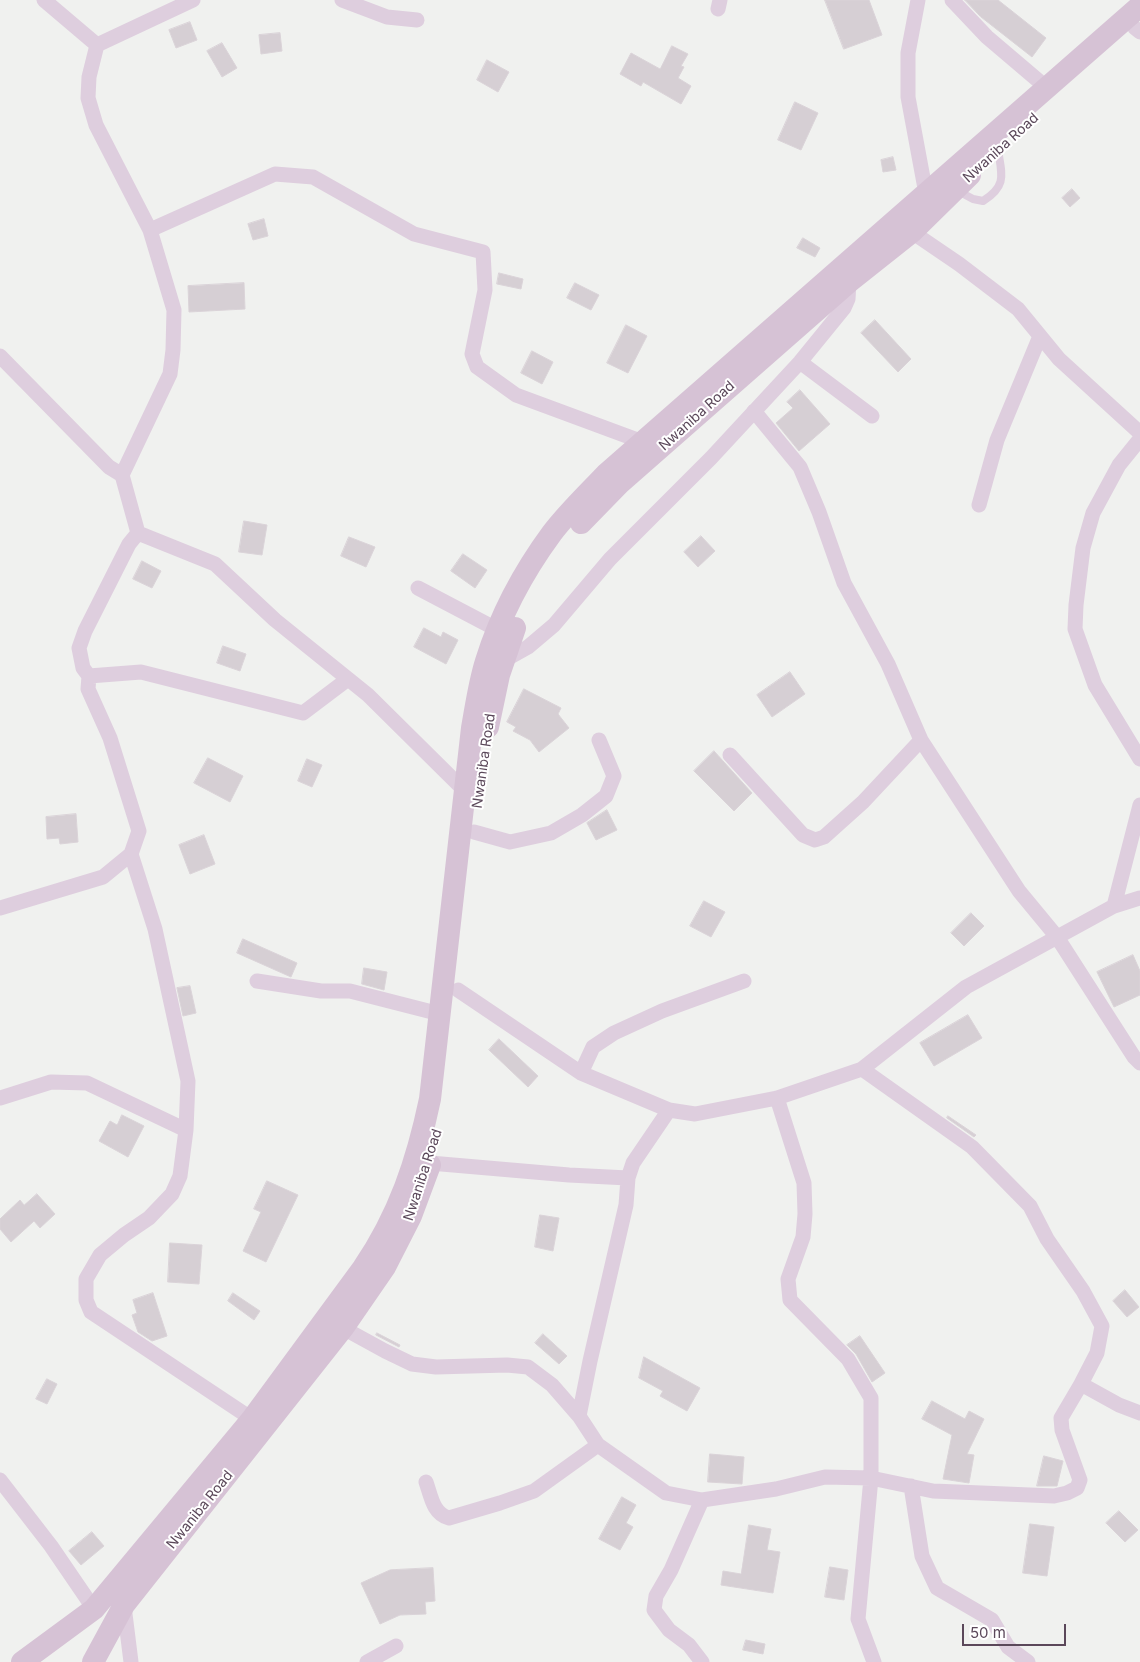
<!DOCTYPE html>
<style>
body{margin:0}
#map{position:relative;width:1140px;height:1662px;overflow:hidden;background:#f0f1ef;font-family:Inter,sans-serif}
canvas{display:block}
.scale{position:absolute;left:962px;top:1624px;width:104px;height:22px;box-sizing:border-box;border:2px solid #5b485a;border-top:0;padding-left:6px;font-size:15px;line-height:18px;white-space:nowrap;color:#5b485a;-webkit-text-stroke:4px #fff;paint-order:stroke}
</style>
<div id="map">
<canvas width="1140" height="1662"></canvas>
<div class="scale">50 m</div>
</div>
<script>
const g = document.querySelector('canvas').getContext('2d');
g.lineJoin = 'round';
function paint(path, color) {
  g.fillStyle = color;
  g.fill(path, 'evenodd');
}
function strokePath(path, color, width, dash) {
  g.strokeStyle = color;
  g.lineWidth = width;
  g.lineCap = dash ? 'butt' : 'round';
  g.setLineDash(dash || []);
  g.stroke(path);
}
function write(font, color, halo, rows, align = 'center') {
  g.font = font + ' Inter,sans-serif';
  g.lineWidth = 4;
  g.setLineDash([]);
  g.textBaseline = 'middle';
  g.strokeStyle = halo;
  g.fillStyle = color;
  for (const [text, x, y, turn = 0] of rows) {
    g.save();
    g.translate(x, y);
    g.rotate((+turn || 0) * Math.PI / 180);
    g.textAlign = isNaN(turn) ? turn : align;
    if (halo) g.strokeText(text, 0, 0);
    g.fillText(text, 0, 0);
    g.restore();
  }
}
const building = new Path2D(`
 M825,0H869L882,35L844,49Z
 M965,0H998L1046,38L1032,57L981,17Z
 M190,22L197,40L176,48L169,30Z
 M280,33L282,51L261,54L259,35Z
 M222,43L237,68L222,77L207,51Z
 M672,46L688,54L681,66L684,67L678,78L691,86L681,104L643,82L641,86L620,74L631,53L660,69Z
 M487,60L509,72L498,92L477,80Z
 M795,102L818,113L801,150L778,140Z
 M893,157L896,170L883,172L881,160Z
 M1072,189L1080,198L1070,207L1062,198Z
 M264,219L268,236L253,240L248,224Z
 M803,238L820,248L815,257L797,248Z
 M499,273L523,279L521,289L497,284Z
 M244,283L245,309L189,312L188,286Z
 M575,283L599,295L591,310L567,298Z
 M875,320L911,359L898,372L861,333Z
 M626,325L647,336L628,373L607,363Z
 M532,351L553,362L542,384L521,373Z
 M800,390L830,424L799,451L776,423L793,408L787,402Z
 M244,521L267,525L262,555L239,552Z
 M701,536L715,551L698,567L684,552Z
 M349,537L375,547L366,567L341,556Z
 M463,554L487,570L475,588L451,571Z
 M142,561L161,571L152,588L133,579Z
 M424,628L441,637L443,632L458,640L446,664L414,647Z
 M223,646L246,654L240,671L217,663Z
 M790,672L805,694L772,717L757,695Z
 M524,689L561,708L558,714L569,728L539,752L530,740L513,731L516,727L507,722Z
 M714,751L752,793L734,811L694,771Z
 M208,758L243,776L230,802L194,783Z
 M307,759L322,765L312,787L298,781Z
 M607,810L617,830L596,840L587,823Z
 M76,814L78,842L60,844L59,838L47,839L46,817Z
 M204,835L215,864L190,874L179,845Z
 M704,901L725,912L711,937L690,926Z
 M971,913L984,926L964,946L951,933Z
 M243,939L297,963L291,977L237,953Z
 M1133,955L1140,971V995L1114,1007L1097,972Z
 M364,968L387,972L384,990L362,984Z
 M190,986L196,1013L183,1016L177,988Z
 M968,1015L982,1038L934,1066L920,1043Z
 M499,1039L538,1076L528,1087L489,1050Z
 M122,1115L144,1126L128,1157L99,1141L110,1121L117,1125Z
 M948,1116L976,1135L974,1137L947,1118Z
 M267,1181L298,1195L266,1262L243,1251L261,1212L254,1209Z
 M37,1194L55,1214L40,1228L34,1221L11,1242L0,1229V1219L20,1200L24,1205Z
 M540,1215L559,1218L553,1251L535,1247Z
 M170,1243L202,1245L199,1284L168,1282Z
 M1125,1290L1139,1307L1127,1317L1113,1301Z
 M153,1293L167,1336L152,1341L138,1332L132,1315L137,1313L133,1300Z
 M233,1293L260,1311L254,1320L228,1301Z
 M377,1333L400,1345L399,1347L376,1335Z
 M543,1334L567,1356L559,1364L535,1343Z
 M860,1336L885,1373L872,1382L856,1354L847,1345Z
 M644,1357L700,1388L687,1411L660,1396L663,1391L639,1378Z
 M47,1379L57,1384L47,1404L36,1399Z
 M932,1401L965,1419L969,1411L984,1419L967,1454L974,1455L969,1483L943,1479L952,1435L922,1419Z
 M710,1454L744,1457L742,1484L708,1482Z
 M1044,1456L1063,1461L1057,1486H1037Z
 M622,1497L636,1505L626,1523L633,1527L620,1550L599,1539Z
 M1119,1511L1138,1530L1125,1542L1106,1523Z
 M1030,1524L1054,1527L1047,1576L1023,1573Z
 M749,1525L771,1529L767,1550L780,1552L773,1593L721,1585L723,1571L741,1574Z
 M92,1532L104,1546L81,1565L69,1551Z
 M830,1567L848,1570L844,1600L825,1597Z
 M433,1568L435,1601L425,1602L426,1614L400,1615L380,1624L361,1583L390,1570Z
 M746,1640L765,1644L763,1654L743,1650Z`);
const service = new Path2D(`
 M958,191L973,199L983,201C1007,186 1002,175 998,150`);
const minor = new Path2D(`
 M44,0L97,45
 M342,0L387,17L417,20
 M918,0L908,53V97L926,194
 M952,0L987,37L1047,88
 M718,9L720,0
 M1135,28L1140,32
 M97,45L89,77L88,98L96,125L150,230L174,310L173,350L170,374L122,475L138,533
 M97,45L193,0
 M150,230L275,174L313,177L414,234L483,252L485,290L472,354L477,367L516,395L643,442
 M912,232L959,264L1018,309L1059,359L1140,433
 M0,356L109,467L122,475
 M800,362L872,416
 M754,411L800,467L819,512L844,583L888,664L921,740L1019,891L1057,937L1134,1057L1140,1063
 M1140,439L1119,465L1093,513L1083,548L1076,605L1075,629L1095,685L1140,759
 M979,505L997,440L1040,336
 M138,533L215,564L275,620L368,695L465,791
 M418,588L498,630
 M503,661L528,647L554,625L610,559L711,458L800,362L844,308L848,299L849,282
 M89,676L141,672L303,713L348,679
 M730,755L803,835L815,840L824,837L863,802L921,740
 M474,832L510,842L551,833L582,815L606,796L614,776L599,740
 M131,854L155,929L188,1081L186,1130L180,1176L172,1194L149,1218L124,1235L100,1255L86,1279V1300L91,1312L252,1419
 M1114,906L1140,805
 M0,908L103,877L131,854L139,831L110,738L88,689L89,676L83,668L79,648L85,631L129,544L138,533
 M257,981L321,991H350L440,1014
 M458,990L581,1073L669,1110L695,1114L777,1098L862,1069L966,987L1114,906L1140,898
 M581,1073L593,1047L614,1033L662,1011L744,981
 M0,1098L51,1082L87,1083L186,1130
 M777,1098L804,1183L805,1214L803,1237L788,1279L790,1300L848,1359L871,1398V1478L858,1619L874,1662
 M430,1163L569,1175L628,1178
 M343,1328L385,1351L412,1364L436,1367L507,1365L528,1367L552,1385L579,1416L598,1445L666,1493L702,1500L776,1489L825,1477L871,1478L933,1491L1054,1496L1067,1493L1077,1488L1080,1480L1062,1430L1061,1418L1081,1384L1097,1353L1102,1326L1083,1291L1047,1239L1030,1206L972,1147L862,1069
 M1081,1384L1119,1405L1140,1413
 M579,1416L590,1361L626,1205L628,1178L633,1163L669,1110
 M0,1480L51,1546L94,1609
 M426,1482C431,1496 433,1514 449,1518L500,1503L534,1491L598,1445
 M911,1486L922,1556L937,1588L992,1620L1008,1647L1028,1662
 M702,1500L671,1570L656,1596L654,1610L669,1630L689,1645L702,1662
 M124,1606L131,1662
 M367,1662L396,1646`);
const secondary = new Path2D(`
 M581,523L619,484L849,282L912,232L970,175
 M488,727L499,675L515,628
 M22,1662L94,1609L252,1419L363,1268C399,1215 417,1161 430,1099L472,728C476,706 479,683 486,661C500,616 524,571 552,533C568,512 588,493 606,474L1140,6
 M93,1662L124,1605L343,1328L385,1267L411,1216L430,1165`);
const streetNames = [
 ["Nwaniba Road",1001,148,-42],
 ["Nwaniba Road",697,416,-42],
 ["Nwaniba Road",484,761,-82],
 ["Nwaniba Road",423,1175,-72],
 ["Nwaniba Road",200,1510,-51]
];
paint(building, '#d6cfd4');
strokePath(building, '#dad3d8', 1);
strokePath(service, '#decede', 8);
strokePath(minor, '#decede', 15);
strokePath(secondary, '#d6c2d5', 22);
write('14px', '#5b485a', '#fff', streetNames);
</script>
